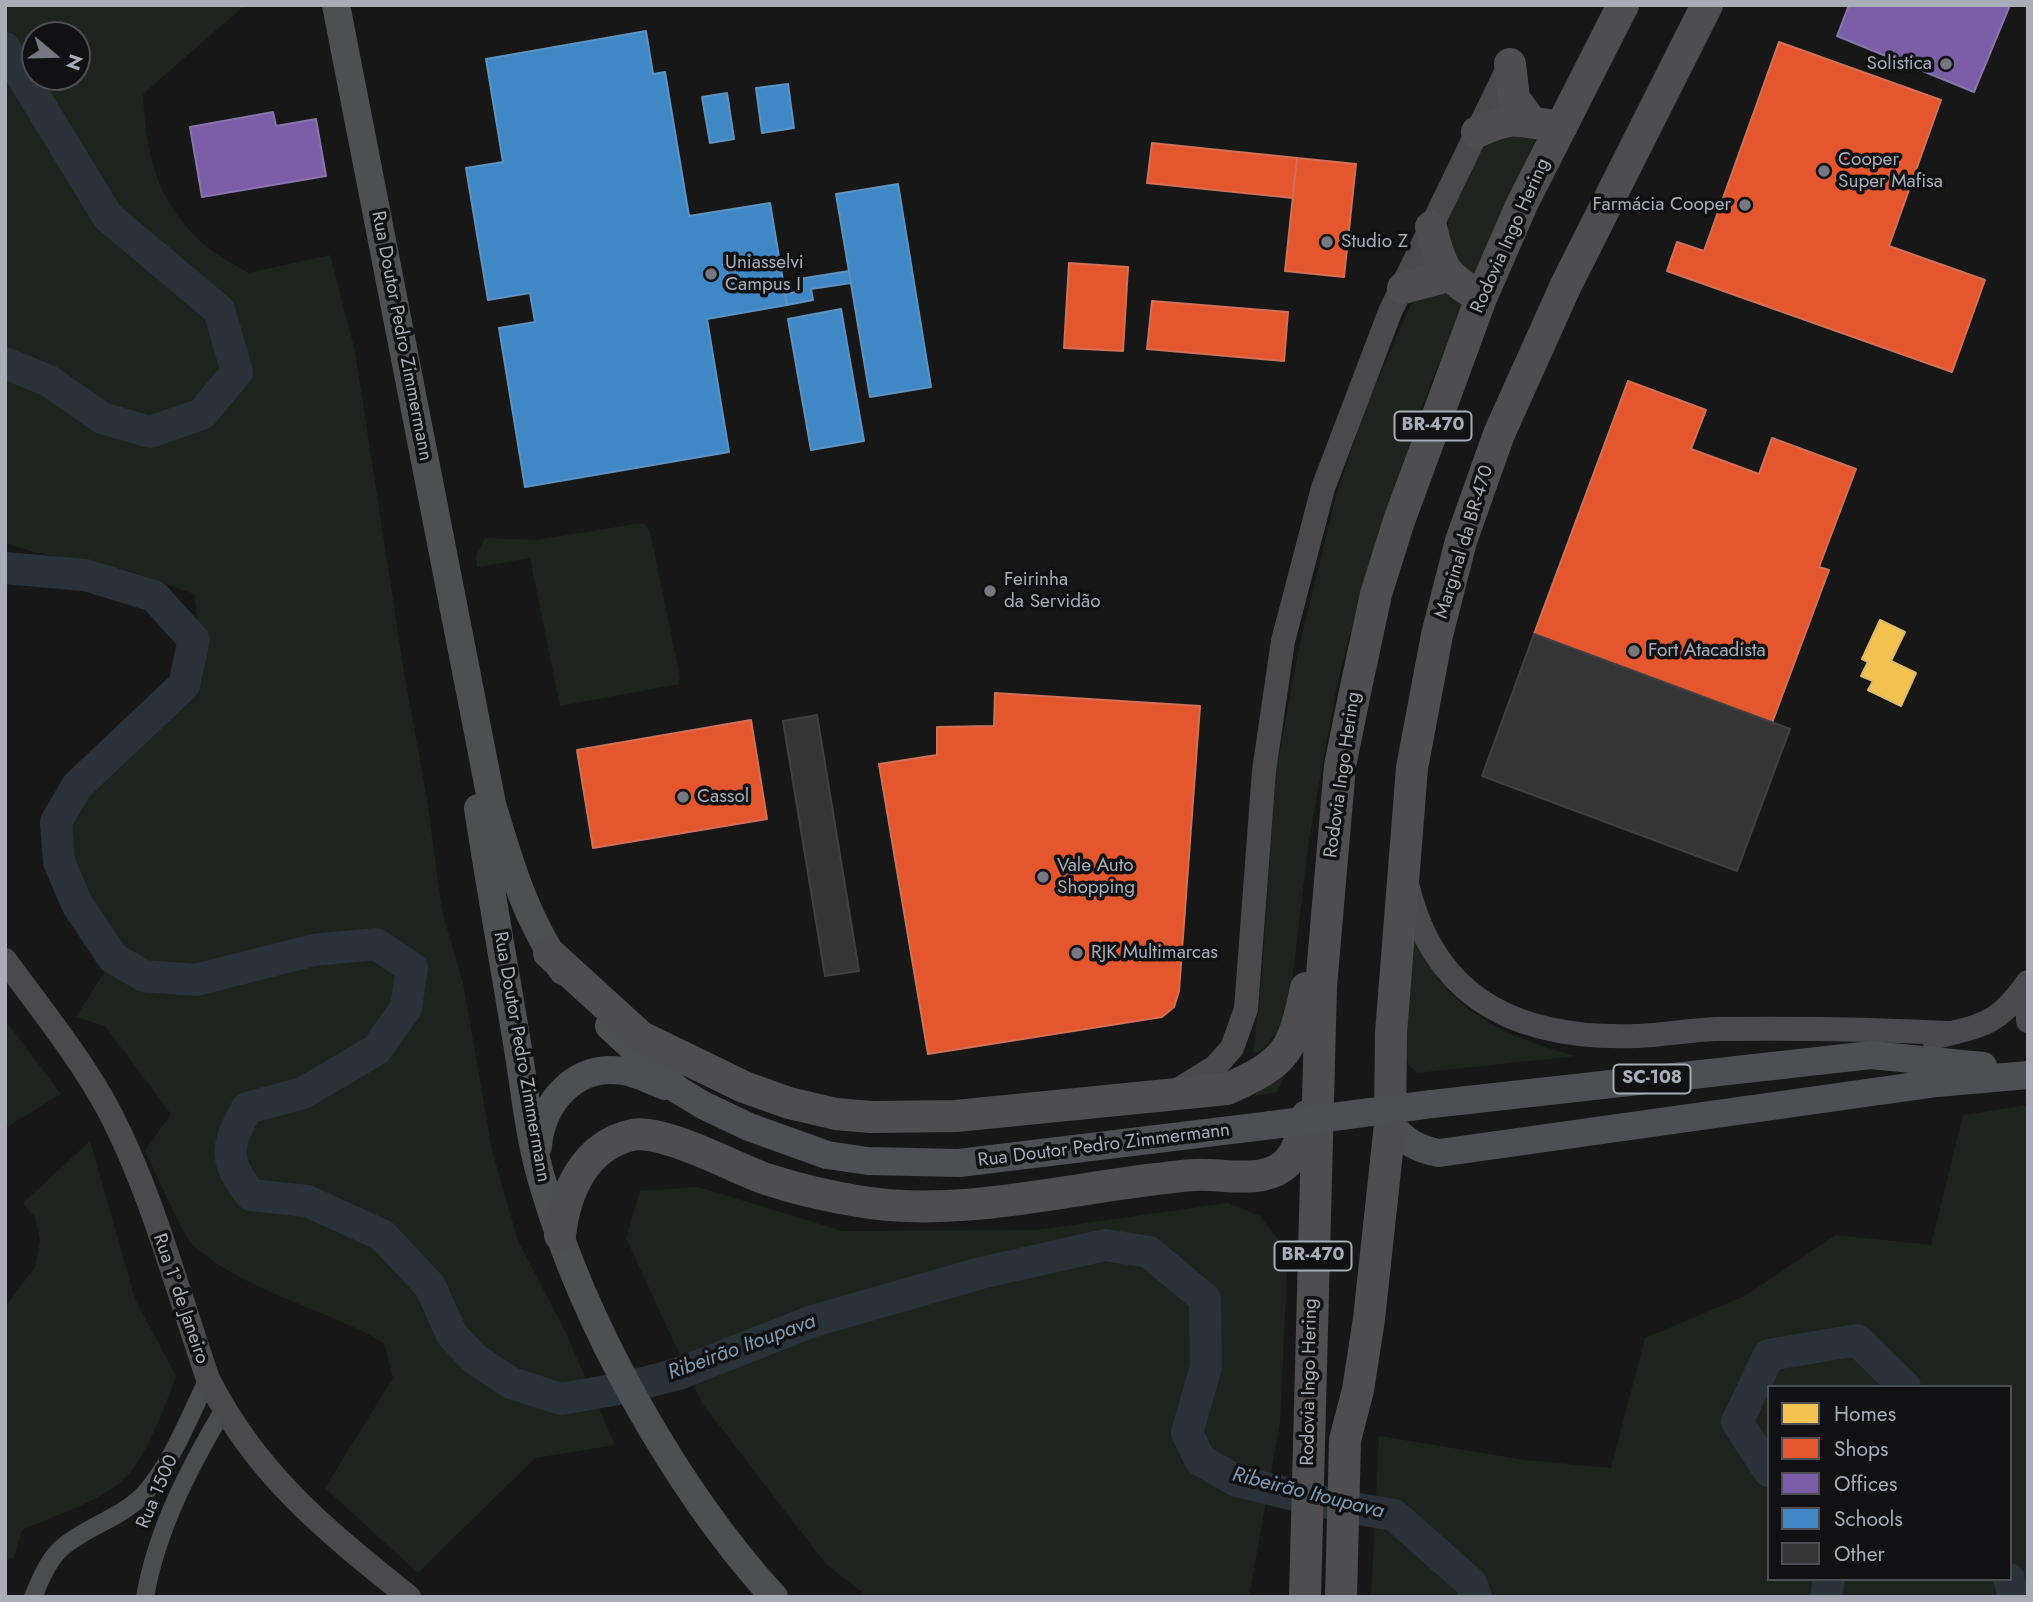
<!DOCTYPE html>
<meta charset="utf-8">
<style>
body{margin:0}
#map{position:relative;width:2033px;height:1602px;overflow:hidden;background:#171717;font-family:Jost,sans-serif}
canvas{display:block}
.frame{position:absolute;inset:0;border:7px solid #a8adb8;pointer-events:none}
.legend{position:absolute;left:1767px;top:1385px;width:245px;height:196px;box-sizing:border-box;background:#111113;border:2px solid #4d4f55;margin:0;padding:9px 12px;list-style:none;font-size:21px;color:#a8adb8}
.legend li{display:flex;align-items:center;gap:14px;height:35px}
.legend b{width:35px;border:2px solid #4d4f55}
.north{position:absolute;left:21px;top:21px;width:70px;height:70px;box-sizing:border-box;background:#111113;border:2px solid #4d4f55;border-radius:50%;rotate:109deg;font-size:19px;font-weight:700;line-height:28px;text-align:center;color:#a8adb8}
.north::after{content:'';display:block;margin:auto;width:24px;height:32px;background:#757880;clip-path:polygon(50% 0,100% 100%,50% 72%,0 100%)}
</style>
<div id="map">
<canvas width="2033" height="1602"></canvas>
<div class="frame"></div>
<ul class="legend">
<li><b style="height:19px;background:#f2c14e"></b>Homes</li>
<li><b style="height:19px;background:#e4572e"></b>Shops</li>
<li><b style="height:19px;background:#7b5ea7"></b>Offices</li>
<li><b style="height:19px;background:#3f88c5"></b>Schools</li>
<li><b style="height:19px;background:#353536"></b>Other</li>
</ul>
<div class="north">N</div>
</div>
<script>
const g = document.querySelector('canvas').getContext('2d');
g.lineJoin = 'round';
function paint(path, color) {
  g.fillStyle = color;
  g.fill(path, 'evenodd');
}
function strokePath(path, color, width, dash) {
  g.strokeStyle = color;
  g.lineWidth = width;
  g.lineCap = dash ? 'butt' : 'round';
  g.setLineDash(dash || []);
  g.stroke(path);
}
function write(font, color, halo, rows, align = 'center') {
  g.font = font + ' Jost,sans-serif';
  g.lineWidth = 7;
  g.setLineDash([]);
  g.textBaseline = 'middle';
  g.strokeStyle = halo;
  g.fillStyle = color;
  for (const [text, x, y, turn = 0] of rows) {
    g.save();
    g.translate(x, y);
    g.rotate((+turn || 0) * Math.PI / 180);
    g.textAlign = isNaN(turn) ? turn : align;
    if (halo) g.strokeText(text, 0, 0);
    g.fillText(text, 0, 0);
    g.restore();
  }
}
const green = new Path2D(`
 M5,5H245L143,94C146,152 155,197 198,239C211,253 232,262 248,273L330,255L355,351L404,672L427,799L442,911L463,983L492,1150L518,1241L566,1333L615,1445L535,1458L418,1573L325,1488L393,1378L384,1343C323,1307 249,1294 194,1246C183,1236 154,1169 145,1151L171,1114L105,1026L76,1017L122,944C70,907 44,831 94,781C114,762 138,749 158,731C175,714 190,690 204,670L194,594L130,571L34,552L5,543ZM35,35H77V77H35Z
 M1502,135L1537,136L1472,279C1460,265 1445,246 1448,225C1452,202 1476,160 1488,140Z
 M1436,287L1465,299L1423,403L1361,591L1336,689L1309,840L1287,1022L1260,1051L1253,1053L1261,986L1276,771L1300,643L1337,492L1368,402L1410,306L1425,291Z
 M635,524H645L650,532L680,677L679,684L560,706L530,558L477,567L476,556L485,538L537,540Z
 M1407,926C1416,941 1423,958 1434,973C1469,1022 1521,1041 1576,1056L1417,1073L1404,1060Z
 M5,1020L61,1094L5,1128Z
 M1288,1068L1277,1092L1252,1097Z
 M2028,1105V1597H1371L1379,1436L1525,1460L1611,1468L1645,1338L1745,1296L1836,1235L1931,1245L1963,1115ZM1769,1387H2010V1579H1769Z
 M90,1141L135,1299L176,1376C165,1406 145,1463 120,1483C91,1505 55,1515 22,1530L14,1558L5,1560V1307L35,1267L40,1241L35,1217L23,1203Z
 M698,1187L843,1231L1036,1230L1228,1203L1260,1216L1288,1252L1280,1422L1249,1597H868L825,1563L702,1403L626,1238L640,1191Z`);
const homes = new Path2D(`
 M1880,620L1905,632L1891,661L1916,673L1901,706L1868,690L1873,681L1861,676L1868,662L1862,659Z`);
const shops = new Path2D(`
 M1779,42L1941,100L1889,246L1985,280L1952,372L1667,271L1677,242L1704,251Z
 M1152,143L1297,158L1293,198L1147,183Z
 M1297,158L1356,164L1344,277L1285,271Z
 M1069,263L1128,267L1123,351L1064,348Z
 M1152,301L1288,312L1284,361L1147,349Z
 M1628,381L1706,410L1691,449L1759,474L1772,438L1856,469L1819,567L1829,570L1772,723L1534,634Z
 M995,693L1200,706L1179,991L1174,1007L1162,1017L928,1054L879,764L937,755V727L994,726Z
 M751,720L767,819L593,848L577,750Z`);
const offices = new Path2D(`
 M1849,5H2010L1974,92L1837,36Z
 M273,112L276,126L316,119L326,176L202,197L190,127Z`);
const schools = new Path2D(`
 M646,31L653,74L665,72L689,216L770,203L787,305L707,319L729,452L525,487L499,328L535,322L530,293L488,300L466,168L503,162L486,59Z
 M788,84L794,128L762,133L756,88Z
 M727,93L734,139L710,143L702,97Z
 M898,184L931,387L870,397L836,194Z
 M849,271L851,283L811,289L813,300L787,305L785,294L801,291L799,279Z
 M841,309L864,441L811,450L788,319Z`);
const river = new Path2D(`
 M5,48L108,217L219,310L237,372L202,414L150,432L102,418L49,381L5,363
 M5,568L85,575L154,596L194,640L184,685L77,786L56,822L59,862L77,904L113,958L144,976L196,980L314,950L376,944L412,968L406,1008L376,1050L303,1093L247,1108C226,1146 223,1160 251,1195L307,1201L382,1235L430,1286L452,1335L475,1359L511,1383L561,1399L624,1388L678,1374L813,1321L981,1273L1105,1245L1149,1252L1205,1299L1206,1367L1187,1433L1200,1460L1237,1481L1340,1506L1394,1515L1471,1583L1476,1597
 M1769,1471L1737,1422L1769,1355L1857,1340L1905,1387
 M2009,1579L2014,1597
 M1826,1597L1829,1579`);
const building = new Path2D(`
 M1534,634L1790,729L1737,871L1482,776Z
 M817,715L859,971L825,976L783,721Z`);
const street = new Path2D(`
 M33,1597C41,1579 48,1559 64,1546C88,1526 123,1517 145,1493C173,1461 189,1417 208,1379
 M145,1597C157,1529 189,1468 224,1409`);
const secondary = new Path2D(`
 M1408,887C1436,1004 1524,1040 1637,1036C1663,1035 1689,1030 1716,1029C1794,1028 1871,1029 1949,1033
 M5,960C41,1009 79,1056 108,1109C151,1190 178,1292 208,1379C257,1476 327,1531 409,1597
 M2028,987V1021
 M1933,1038C1984,1024 1996,1027 2028,982
 M1173,1093L1215,1067L1232,1048L1246,1009L1264,771L1283,641L1323,488L1390,312L1510,64`);
const primary = new Path2D(`
 M336,5L492,804C509,861 527,923 563,971
 M478,808C490,887 504,965 517,1043C525,1090 529,1139 543,1184C584,1325 675,1488 774,1597
 M609,1026L678,1090L703,1105L749,1127L827,1155L868,1161L959,1163L1272,1125
 M1432,1104L1871,1055L1983,1066
 M1390,1124C1404,1141 1417,1149 1439,1153L1937,1083L2028,1075
 M538,1146C542,1102 576,1063 623,1071C637,1073 652,1081 665,1086`);
const highway = new Path2D(`
 M1510,64L1514,98L1529,119
 M1477,132C1521,112 1519,124 1562,126
 M1431,227C1441,269 1444,275 1481,298
 M1403,288L1448,276
 M549,953L641,1037L744,1087L789,1103L836,1114L871,1117L956,1116L1227,1089C1287,1062 1293,1051 1306,988
 M560,1235C565,1192 584,1146 632,1135C661,1128 735,1168 766,1179C797,1189 831,1197 863,1202C970,1219 1087,1183 1194,1175C1222,1173 1258,1184 1282,1167C1298,1155 1302,1134 1307,1116
 M1305,1597L1321,986L1340,766L1355,692L1376,594L1399,521L1481,298L1522,204L1623,5
 M1341,1597L1345,1440L1358,1390L1369,1319L1390,1124L1391,1033L1412,768L1437,635L1461,541L1499,434L1566,285L1707,5`);
const primaryBridge = new Path2D(`
 M1272,1125L1432,1104`);
const markers = [
 [1946,64,7,"#757880"],
 [1824,171,7,"#757880"],
 [1745,205,7,"#757880"],
 [1327,242,7,"#757880"],
 [711,274,7,"#757880"],
 [990,591,7,"#757880"],
 [1634,651,7,"#757880"],
 [683,797,7,"#757880"],
 [1043,877,7,"#757880"],
 [1077,953,7,"#757880"]
];
const shields = [
 [1433,426,77],
 [1652,1079,77],
 [1313,1256,77]
];
const shieldNames = [
 ["BR-470",1433,426],
 ["SC-108",1652,1079],
 ["BR-470",1313,1256]
];
const poiNames = [
 ["Solistica",1932,64,"right"],
 ["Cooper",1838,160],
 ["Super Mafisa",1838,182],
 ["Farmácia Cooper",1731,205,"right"],
 ["Studio Z",1341,242],
 ["Uniasselvi",725,263],
 ["Campus I",725,285],
 ["Feirinha",1004,580],
 ["da Servidão",1004,602],
 ["Fort Atacadista",1648,651],
 ["Cassol",697,797],
 ["Vale Auto",1057,866],
 ["Shopping",1057,888],
 ["RJK Multimarcas",1091,953]
];
const streetNames = [
 ["Rodovia Ingo Hering",1511,236,-66],
 ["Rua Doutor Pedro Zimmermann",401,336,79],
 ["Marginal da BR-470",1465,542,-73],
 ["Rodovia Ingo Hering",1343,775,-82],
 ["Rua Doutor Pedro Zimmermann",521,1057,80],
 ["Rua Doutor Pedro Zimmermann",1104,1146,-7],
 ["Rua 1º de Janeiro",180,1299,71],
 ["Rodovia Ingo Hering",1310,1382,-89],
 ["Rua 1500",158,1492,-67]
];
const waterNames = [
 ["Ribeirão Itoupava",742,1348,-20],
 ["Ribeirão Itoupava",1308,1494,14]
];
paint(green, '#1d241e');
paint(homes, '#f2c14e');
strokePath(homes, '#dcbb6e', 2);
paint(shops, '#e4572e');
strokePath(shops, '#d27157', 2);
paint(offices, '#7b5ea7');
strokePath(offices, '#8876ac', 2);
paint(schools, '#3f88c5');
strokePath(schools, '#5e93c1', 2);
strokePath(river, '#2a3239', 32);
paint(building, '#353536');
strokePath(building, '#3f4043', 2);
strokePath(street, '#4b4c50', 18);
strokePath(secondary, '#4a4a4e', 24);
strokePath(primary, '#4d4f52', 28);
strokePath(highway, '#4e4e51', 32);
strokePath(primaryBridge, '#4d4f52', 28);
for (const [x, y, r, color] of markers) {
  const dot = new Path2D();
  dot.arc(x, y, r, 0, 2 * Math.PI);
  g.fillStyle = color;
  g.fill(dot);
  strokePath(dot, '#111113', 2.5);
}
for (const [x, y, w] of shields) {
  const box = new Path2D();
  box.roundRect(x - w / 2, y - 14.5, w, 29, 5);
  g.fillStyle = '#111113';
  g.fill(box);
  strokePath(box, '#a8adb8', 2);
}
write('bold 18px', '#a8adb8', null, shieldNames);
write('19px', '#a8adb8', '#111113', poiNames, 'left');
write('19px', '#a8adb8', '#111113', streetNames);
write('italic 21px', '#7f9bb3', '#111113', waterNames);
</script>
